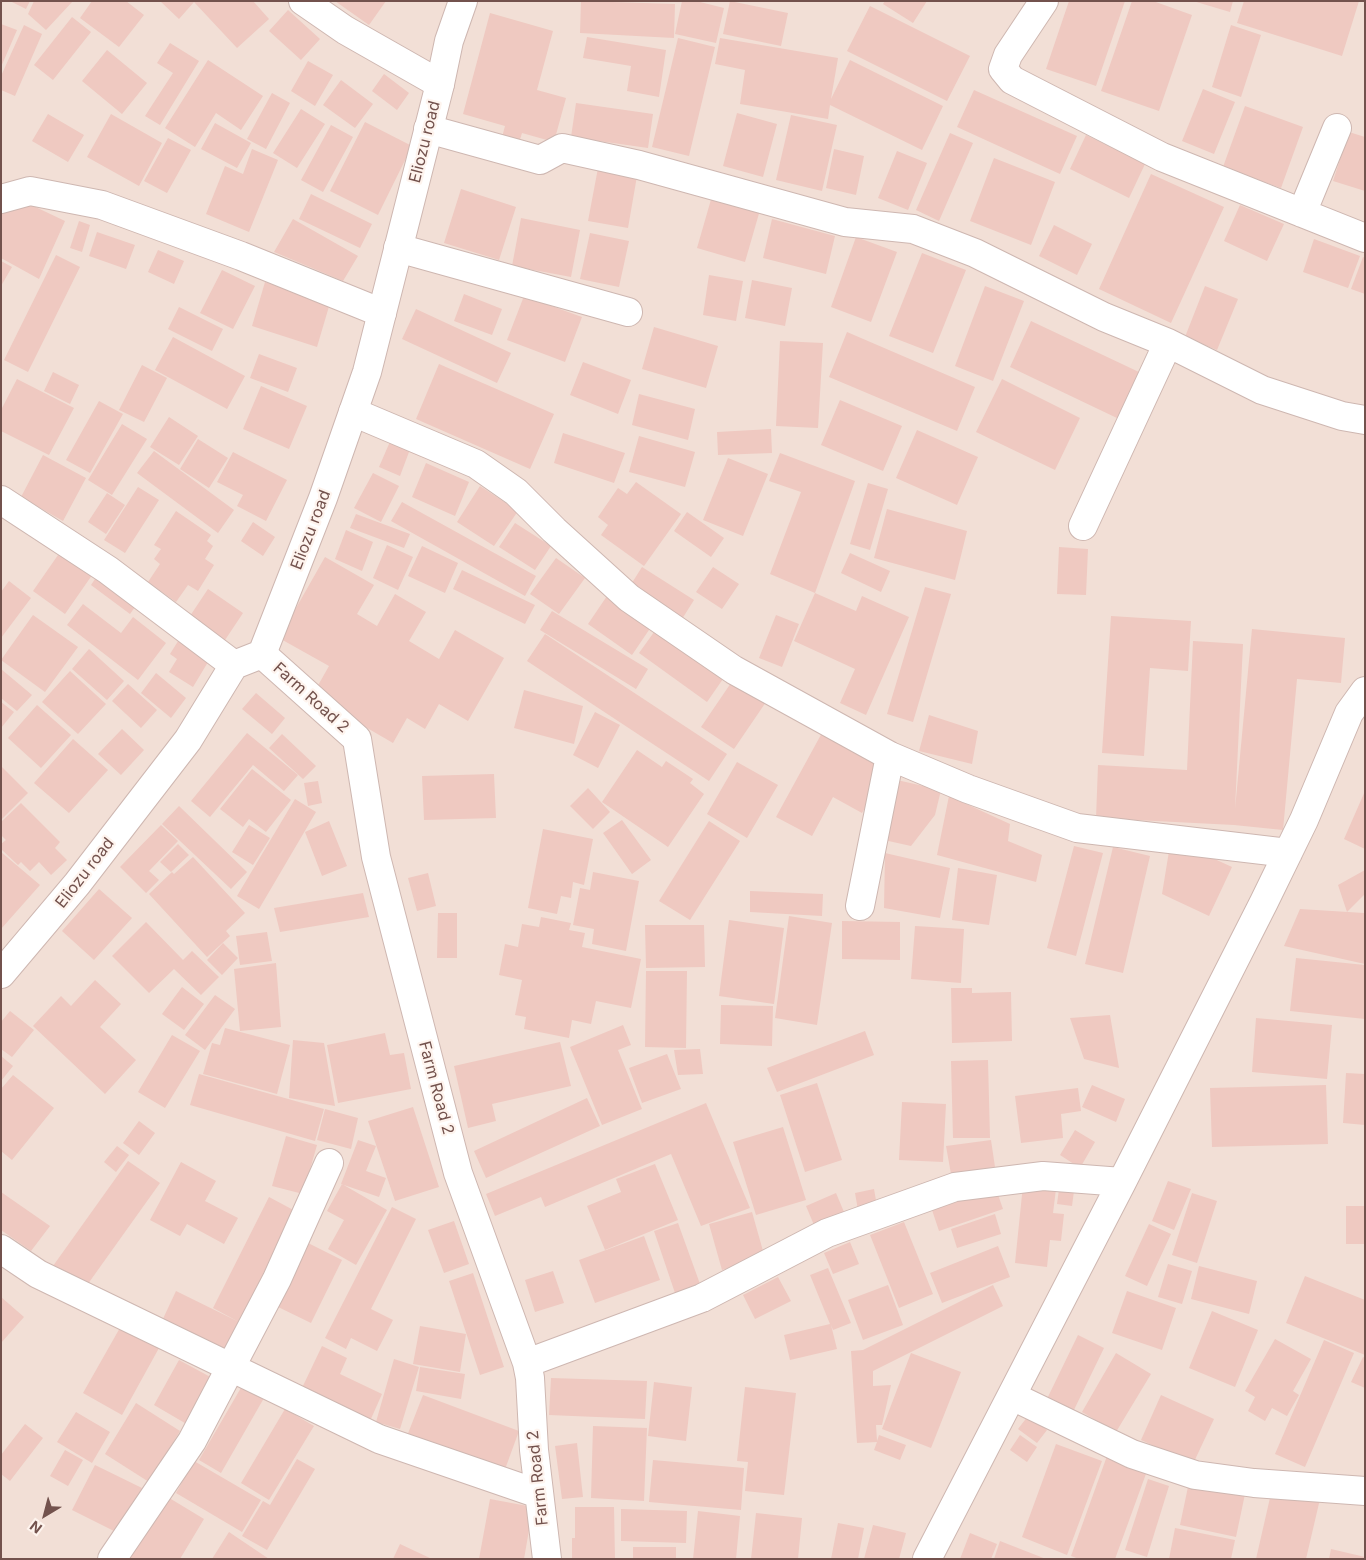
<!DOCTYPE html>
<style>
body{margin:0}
#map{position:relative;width:1366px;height:1560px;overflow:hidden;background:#fbefe7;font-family:Inter,sans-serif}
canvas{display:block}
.frame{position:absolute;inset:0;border:2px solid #73524d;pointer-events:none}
.north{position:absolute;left:20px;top:1490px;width:50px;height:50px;-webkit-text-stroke:4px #fef4ee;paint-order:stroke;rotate:217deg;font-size:14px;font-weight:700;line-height:20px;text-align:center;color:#73524d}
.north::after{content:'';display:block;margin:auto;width:18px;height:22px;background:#73524d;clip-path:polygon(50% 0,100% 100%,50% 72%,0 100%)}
</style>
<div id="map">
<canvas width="1366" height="1560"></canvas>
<div class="frame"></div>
<div class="north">N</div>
</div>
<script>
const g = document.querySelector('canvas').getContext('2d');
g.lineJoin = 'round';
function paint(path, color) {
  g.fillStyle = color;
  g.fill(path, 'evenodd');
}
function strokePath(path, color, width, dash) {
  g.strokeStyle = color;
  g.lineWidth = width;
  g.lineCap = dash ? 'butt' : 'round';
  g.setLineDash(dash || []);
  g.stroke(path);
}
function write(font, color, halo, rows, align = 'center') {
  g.font = font + ' Inter,sans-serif';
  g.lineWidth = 4.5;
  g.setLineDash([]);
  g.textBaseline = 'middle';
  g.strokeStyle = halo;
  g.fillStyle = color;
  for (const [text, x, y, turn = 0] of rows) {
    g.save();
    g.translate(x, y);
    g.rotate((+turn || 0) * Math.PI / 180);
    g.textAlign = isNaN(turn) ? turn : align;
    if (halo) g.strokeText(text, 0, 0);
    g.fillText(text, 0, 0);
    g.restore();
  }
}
const residential = new Path2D(`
 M1,1H1365V1559H1Z`);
const building = new Path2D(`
 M10,1H30L26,9Z
 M34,1H73L46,30L28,14Z
 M92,1H126L144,15L119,47L80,18Z
 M160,1H253L269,19L237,48L194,2L179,19Z
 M335,1H386L369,25Z
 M581,1L675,4L674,38L580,33Z
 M682,1H696L724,8L716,43L675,34Z
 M730,1L788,13L781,46L723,34Z
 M885,1H927L913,23L883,4Z
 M1069,1H1125L1096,86L1046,69Z
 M1132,1H1153L1192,15L1159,111L1101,91Z
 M1193,1H1233L1230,12Z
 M1244,1H1359L1342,56L1237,23Z
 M870,6L970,56L947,101L847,51Z
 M288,10L320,39L301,60L269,31Z
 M490,13L553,31L537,90L566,98L554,142L522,133L518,146L501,141L505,126L463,114Z
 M72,17L91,32L53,80L34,65Z
 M1,24L17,30L1,67Z
 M24,25L42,34L15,96L1,90V76Z
 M1231,25L1261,35L1241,97L1212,87Z
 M587,37L666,50L659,97L627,91L631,66L583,58Z
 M678,38L715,47L689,156L652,147Z
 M720,38L838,58L831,99L850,60L943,106L922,150L830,105L828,119L740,104L745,70L715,64Z
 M170,43L199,61L160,125L145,116L173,73L157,63Z
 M107,50L147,83L122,114L82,81Z
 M208,60L263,96L241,130L216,113L195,147L165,128Z
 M308,61L333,75L315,106L291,91Z
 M384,74L409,93L397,110L372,91Z
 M341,80L373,104L355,128L323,105Z
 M1203,89L1235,102L1214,154L1182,141Z
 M974,90L1077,136L1060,174L957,127Z
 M272,93L290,103L266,149L247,139Z
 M576,103L653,114L648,148L571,137Z
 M1245,106L1303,127L1281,188L1223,167Z
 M301,109L325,124L297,168L273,153Z
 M737,113L777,124L763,177L723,166Z
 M48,114L84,135L68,162L32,141Z
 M111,114L162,143L139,186L87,157Z
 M791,115L837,125L822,191L776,180Z
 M365,122L412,146L378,215L330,191Z
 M215,123L251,143L237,168L201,149Z
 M331,125L353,137L323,192L301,180Z
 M1349,132L1365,137V191L1333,181Z
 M950,133L973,143L939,221L916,210Z
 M1086,135L1145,164L1129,198L1070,169Z
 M168,138L191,150L167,193L144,181Z
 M252,149L278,160L249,232L206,214L225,166L243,174Z
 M834,149L864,156L856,195L826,188Z
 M897,151L927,163L908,210L878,198Z
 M994,158L1055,182L1031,245L970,221Z
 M598,168L637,176L628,228L588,221Z
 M1151,174L1224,207L1171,323L1099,289Z
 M461,189L516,207L499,260L444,243Z
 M311,194L372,224L360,248L299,219Z
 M712,196L760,210L745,262L697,248Z
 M25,202L65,221L39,279L1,258V216L7,204Z
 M1240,205L1284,224L1267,261L1224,241Z
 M521,218L580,230L571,277L512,266Z
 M293,219L358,256L343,281L274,252Z
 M772,219L835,236L826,274L763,258Z
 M79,221L90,225L82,252L70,248Z
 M1054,225L1092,244L1077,275L1039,256Z
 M97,232L135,245L126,269L89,256Z
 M590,233L629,241L619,287L580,279Z
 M856,237L897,252L871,322L831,307Z
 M1314,239L1360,256L1348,288L1303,272Z
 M158,250L184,261L174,284L148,272Z
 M922,253L966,270L933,353L889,336Z
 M56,255L80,267L28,372L4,360Z
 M1363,257L1365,258V294L1351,289Z
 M1,261L12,267L1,286Z
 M222,270L255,286L233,329L200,313Z
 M709,275L743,281L736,321L703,315Z
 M752,280L792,288L785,326L745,318Z
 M265,282L330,303L317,347L252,326Z
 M985,286L1024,301L993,381L955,366Z
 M1205,286L1238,299L1217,350L1185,337Z
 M464,294L502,309L492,335L454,321Z
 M524,296L582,317L565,362L507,340Z
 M179,307L223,329L212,351L168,329Z
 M416,309L511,353L497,383L402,339Z
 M1031,321L1141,373L1119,419L1010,367Z
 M654,327L718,346L706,388L642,369Z
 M847,332L975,387L957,431L829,377Z
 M173,337L245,376L227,409L155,370Z
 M780,341L823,343L818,428L776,426Z
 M259,354L297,368L288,392L250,378Z
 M583,362L631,380L618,414L570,395Z
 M439,364L554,414L530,469L416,419Z
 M142,365L167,378L144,422L119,410Z
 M53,372L79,385L70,404L44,391Z
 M17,379L74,408L49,455L1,431V410Z
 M1002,379L1080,418L1055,470L976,432Z
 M261,386L307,406L289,449L243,429Z
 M639,394L695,409L688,440L632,425Z
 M840,400L902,426L883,471L821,445Z
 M99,401L123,414L90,473L66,460Z
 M169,417L198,436L179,465L150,447Z
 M122,424L147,439L112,495L88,480Z
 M771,429L772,453L718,455L717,432Z
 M917,430L978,457L957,505L896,478Z
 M563,433L625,453L614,483L554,463Z
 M639,436L695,452L685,487L629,472Z
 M392,437L445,458L442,465L409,452L400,476L379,467Z
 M198,439L228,458L209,488L180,469Z
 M154,451L234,510L218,533L137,473Z
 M233,452L287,480L266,521L237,506L243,495L217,482Z
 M780,453L855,481L815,593L770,574L801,492L769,481Z
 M43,455L86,478L63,521L21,497Z
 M728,458L768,474L743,536L703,520Z
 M426,463L469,482L455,516L412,497Z
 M373,473L399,486L381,522L354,508Z
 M636,482L681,514L644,566L601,535L608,525L598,517L618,488L627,494Z
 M868,483L888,489L870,550L850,544Z
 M480,486L518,511L494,546L457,522Z
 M138,487L159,500L125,553L104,540Z
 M107,493L125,505L106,534L88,522Z
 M402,502L536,576L525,596L391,521Z
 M887,509L967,531L955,580L874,558Z
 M176,511L211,535L207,541L213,546L205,559L214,565L198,591L188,585L176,602L148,582L160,564L154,559L161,549L154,545Z
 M687,512L724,538L711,557L674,531Z
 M356,514L410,534L404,548L350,528Z
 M253,522L275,537L263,556L241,541Z
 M515,523L551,546L535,570L499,547Z
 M346,530L373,542L362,571L335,559Z
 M65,545L97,568L65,614L33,591Z
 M387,545L413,557L398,590L373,578Z
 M422,546L458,563L445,593L408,576Z
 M1059,547L1088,549L1086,595L1057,594Z
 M850,553L890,571L881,592L841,573Z
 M325,557L374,585L357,614L377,626L395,594L426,612L409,641L439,659L455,630L504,658L468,721L439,704L425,729L407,718L393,743L312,696L329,666L279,638Z
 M556,558L585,578L559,614L530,594Z
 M642,567L694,600L682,619L630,586Z
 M713,567L739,584L722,609L696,592Z
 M101,570L140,600L130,614L91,585Z
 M462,570L535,605L525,624L453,589Z
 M9,581L31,598L1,638V592Z
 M925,587L951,594L913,722L887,714Z
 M208,589L243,613L223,643L188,619Z
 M815,593L856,611L862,596L909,617L866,715L840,703L855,669L794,641Z
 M607,596L651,627L632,655L588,624Z
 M83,604L121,633L133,617L166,643L138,680L67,625Z
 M552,611L648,669L636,689L540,630Z
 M33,615L78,647L45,692L1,660Z
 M776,615L799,624L782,667L759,658Z
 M1111,616L1191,621L1188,671L1150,668L1144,756L1102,753Z
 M657,628L725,676L707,702L639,653Z
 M1252,629L1345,638L1341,683L1297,679L1283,830L1234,825L1096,818L1098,765L1187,770L1193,641L1243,644L1235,809Z
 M545,634L727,754L709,781L527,661Z
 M180,638L211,657L193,687L169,672L177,659L170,654Z
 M89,649L124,681L107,700L72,669Z
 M1,669L32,695L17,711L1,698Z
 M70,671L106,704L78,734L42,702Z
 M156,673L186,698L171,718L141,693Z
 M733,680L766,702L734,749L701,727Z
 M128,684L157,710L141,728L112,701Z
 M524,690L583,706L574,744L514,728Z
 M256,693L285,718L272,734L242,709Z
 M1,702L14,712L1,728Z
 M37,705L71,735L41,768L8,738Z
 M595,712L620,725L598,768L573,755Z
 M929,715L978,731L972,764L919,751Z
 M122,729L144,750L121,775L98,754Z
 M823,731L888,766L862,813L833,797L812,836L776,817Z
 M247,733L298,775L284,791L253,765L210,817L191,801Z
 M282,734L316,766L303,779L269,748Z
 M73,739L108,770L69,813L34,783Z
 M637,750L662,767L666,761L693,779L690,783L704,794L668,847L602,802Z
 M737,762L778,785L747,838L707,814Z
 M1,766L28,793L1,820Z
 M252,769L291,800L266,832L249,819L243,827L220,809Z
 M494,774L496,818L424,820L422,776Z
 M897,780L941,790L935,815L911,846L884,840Z
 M318,781L322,803L308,806L304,783Z
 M588,788L610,812L593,829L570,806Z
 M1365,791V849L1344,839Z
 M949,796L1010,824L1008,841L1042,855L1036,882L937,855Z
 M295,799L316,812L259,909L237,896Z
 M21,803L60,842L55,848L67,860L51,875L39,862L30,871L21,862L18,865L1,849V844L6,840L1,835V822Z
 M179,806L247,872L231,889L162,824Z
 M622,820L651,860L632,874L603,833Z
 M329,821L347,866L322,876L305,832Z
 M709,821L740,841L690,920L659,901Z
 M161,825L178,841L149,871L159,880L146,893L120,867Z
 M249,825L270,838L253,865L232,852Z
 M543,829L593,839L584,885L573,882L571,898L561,896L557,914L528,908Z
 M1171,839L1232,867L1209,916L1162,894Z
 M178,844L189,855L171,872L160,862Z
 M1074,846L1103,853L1076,956L1047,948Z
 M1113,847L1150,856L1123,973L1085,964Z
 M1,852L40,885L1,929Z
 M885,853L950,868L940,918L884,908Z
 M193,857L245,913L226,931L230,936L207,957L149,894L172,872L174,874Z
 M958,868L997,875L989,925L952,920Z
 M1365,870V894L1347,912L1338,885Z
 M593,872L639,881L626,951L592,944L594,929L573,925L580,888L590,890Z
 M428,873L436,906L417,911L408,878Z
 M99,889L132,918L94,960L62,931Z
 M750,891L823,894L822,916L750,912Z
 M363,893L369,917L280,932L274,908Z
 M1300,909L1364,913L1365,964L1284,946Z
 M438,913H457V958H437Z
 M789,916L832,923L817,1025L775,1018Z
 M541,917L571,923L569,930L585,933L582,947L641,959L631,1008L596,1001L591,1024L572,1020L569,1038L524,1029L526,1017L515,1015L522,980L499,975L505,944L518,947L522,924L539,927Z
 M729,920L784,928L774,1004L719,996Z
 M842,921L900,922V960L842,959Z
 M146,922L183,960L192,951L219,977L201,995L174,969L149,993L112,956Z
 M645,925H704L705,967L646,968Z
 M915,926L964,929L961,983L911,979Z
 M267,932L272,961L240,965L236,936Z
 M223,943L238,958L222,975L207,960Z
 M1296,958L1365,965V1019L1290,1011Z
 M276,963L281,1027L240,1031L234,969Z
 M646,971H687L686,1048L645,1047Z
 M95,980L121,1004L100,1027L136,1060L105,1094L33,1026L61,996L71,1006Z
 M182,987L204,1004L184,1030L162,1014Z
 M951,988H972V993L1011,992L1012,1041L952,1043Z
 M215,995L235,1009L205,1050L185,1035Z
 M721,1005L773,1006L772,1046L720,1044Z
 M10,1011L34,1030L12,1057L1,1049V1022Z
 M1110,1015L1119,1068L1084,1059L1070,1018Z
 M1256,1018L1332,1025L1327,1079L1252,1072Z
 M623,1025L631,1045L618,1050L642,1109L602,1125L570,1047Z
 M225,1028L290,1045L277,1094L203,1074L212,1043L220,1045Z
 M865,1031L874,1055L777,1092L767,1068Z
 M385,1033L390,1055L404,1053L411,1089L338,1103L327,1045Z
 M172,1035L200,1051L165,1108L138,1092Z
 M293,1040L324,1043L335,1106L289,1098Z
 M560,1042L571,1086L492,1104L496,1121L468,1128L454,1066Z
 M700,1049L703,1074L678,1075L674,1050Z
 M667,1054L681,1089L642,1103L629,1068Z
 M1,1056L13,1066L1,1081Z
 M988,1060L990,1138H953L951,1061Z
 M1346,1073L1365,1074V1125L1343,1123Z
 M199,1074L324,1109L315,1141L190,1105Z
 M13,1075L54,1108L12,1160L1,1151V1089Z
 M817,1083L842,1160L805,1172L780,1095Z
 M1092,1085L1125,1099L1116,1122L1082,1107Z
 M1326,1085L1328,1144L1212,1147L1210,1088Z
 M1078,1088L1081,1111L1061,1114L1063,1138L1021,1143L1015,1096Z
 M587,1098L600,1126L486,1178L474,1151Z
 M902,1102L946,1104L943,1162L899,1160Z
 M706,1103L750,1208L701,1226L671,1154L545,1207L541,1197L495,1216L486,1194Z
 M413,1107L439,1187L395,1201L368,1121Z
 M325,1109L358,1118L351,1149L317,1140Z
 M139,1121L155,1133L139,1155L123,1143Z
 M783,1127L806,1200L756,1215L733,1142Z
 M1075,1130L1095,1142L1080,1168L1060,1155Z
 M286,1136L317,1145L303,1194L272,1186Z
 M358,1140L376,1146L366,1171L386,1178L379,1197L341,1184Z
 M991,1140L995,1167L951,1174L946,1146Z
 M117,1146L129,1155L116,1172L104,1162Z
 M128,1161L160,1183L85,1288L53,1266Z
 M181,1162L216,1181L205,1201L238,1218L224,1244L187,1224L180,1236L150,1220Z
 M655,1164L678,1220L605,1250L587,1206L621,1192L616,1179Z
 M1168,1181L1191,1189L1174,1230L1152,1221Z
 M342,1184L387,1210L356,1265L328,1249L344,1220L327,1211Z
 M1023,1185L1056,1189L1053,1213L1064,1214L1061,1241L1050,1240L1047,1267L1015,1263Z
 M874,1189L877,1206L858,1210L855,1193Z
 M996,1189L1003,1209L939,1231L932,1210Z
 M1059,1189L1074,1191L1072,1206L1057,1204Z
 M1,1192L50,1226L31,1251L1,1230Z
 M836,1193L844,1212L814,1225L806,1206Z
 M1192,1193L1217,1201L1197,1263L1172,1255Z
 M269,1197L299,1213L230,1357L161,1323L176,1291L239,1322L213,1308Z
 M1346,1206H1365V1244H1346Z
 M392,1207L416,1219L371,1309L393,1320L377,1351L351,1338L346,1349L325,1338Z
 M752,1212L765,1258L722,1270L709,1224Z
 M995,1214L1001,1234L957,1248L951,1229Z
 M454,1221L469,1264L444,1273L428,1230Z
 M904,1222L933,1294L899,1308L870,1235Z
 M678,1223L700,1284L675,1293L654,1231Z
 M1149,1224L1171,1234L1147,1286L1125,1276Z
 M644,1236L660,1280L595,1303L579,1260Z
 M306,1242L342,1260L311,1323L274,1305Z
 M850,1242L859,1264L833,1274L824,1253Z
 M998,1246L1010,1277L942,1303L930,1273Z
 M1168,1264L1192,1271L1182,1304L1158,1297Z
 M1199,1266L1257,1281L1249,1314L1191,1299Z
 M828,1268L851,1323L833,1330L831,1325L837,1349L790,1360L784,1335L830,1324L810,1275Z
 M553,1271L564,1303L535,1312L525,1280Z
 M473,1273L504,1367L480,1375L449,1281Z
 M1305,1276L1365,1300V1355L1286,1323Z
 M778,1277L791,1301L755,1319L743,1295Z
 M888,1285L903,1325L863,1340L848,1300Z
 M993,1285L1003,1306L873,1371V1386L891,1385L882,1425H876L877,1441L879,1435L906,1445L900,1460L874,1450L877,1442L857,1443L851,1351L863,1350Z
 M1127,1291L1176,1308L1162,1350L1112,1333Z
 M1,1297L24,1317L1,1343Z
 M1212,1311L1258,1330L1235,1387L1189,1368Z
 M121,1326L159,1348L122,1415L83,1393Z
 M420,1326L466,1334L460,1372L413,1364Z
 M1078,1335L1104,1348L1071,1416L1045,1403Z
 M1275,1339L1311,1359L1293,1391L1299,1395L1287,1416L1272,1408L1265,1421L1248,1411L1255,1397L1245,1391Z
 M1324,1340L1354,1353L1305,1467L1275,1454Z
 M322,1346L347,1358L340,1374L382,1394L370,1421L302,1388Z
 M911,1353L961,1372L931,1448L882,1429Z
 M1116,1353L1151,1374L1116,1432L1082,1412Z
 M1363,1357L1365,1358V1388L1351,1382Z
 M394,1359L419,1367L400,1429L376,1422Z
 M179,1360L216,1380L190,1426L154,1405Z
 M420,1367L465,1374L461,1399L416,1391Z
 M551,1378L647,1381L645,1419L549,1415Z
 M654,1382L692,1387L686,1441L648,1436Z
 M242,1386L264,1398L221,1473L199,1460Z
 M745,1387L796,1393L784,1495L745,1491L748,1462L737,1461Z
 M423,1395L519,1431L504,1472L407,1436Z
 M1161,1395L1214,1419L1193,1464L1141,1440Z
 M136,1403L180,1431L149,1482L105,1454Z
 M285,1409L314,1426L269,1500L241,1483Z
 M76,1412L110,1432L92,1463L57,1442Z
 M1028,1416L1047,1430L1037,1443L1018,1429Z
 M25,1424L43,1438L10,1481L1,1474V1455Z
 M593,1426L647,1428L644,1501L591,1498Z
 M1020,1435L1037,1447L1027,1462L1010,1450Z
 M577,1443L583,1497L562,1499L555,1446Z
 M1056,1444L1102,1461L1067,1555L1022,1537Z
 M65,1450L83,1460L68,1486L50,1476Z
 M1107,1456L1147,1471L1115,1559H1079L1071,1556Z
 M297,1459L315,1469L267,1550L242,1536L263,1501L270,1505Z
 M653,1460L744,1468L741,1510L649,1502Z
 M194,1461L261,1500L242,1532L176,1493Z
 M95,1465L142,1488L120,1534L72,1510Z
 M1148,1479L1169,1486L1147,1557L1125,1550Z
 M1189,1482L1245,1494L1236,1537L1180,1525Z
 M1272,1489L1320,1499L1306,1559H1256Z
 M166,1496L204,1519L180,1559H128Z
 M490,1499L533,1507L524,1559H479Z
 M575,1507H614L615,1559H572V1538H575Z
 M621,1509L687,1511L686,1543L621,1541Z
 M698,1511L740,1516L736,1559H693Z
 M756,1513L802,1518L798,1559H751Z
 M838,1523L864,1528L858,1559H831Z
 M873,1525L906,1533L899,1559H864Z
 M1175,1528L1235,1540L1231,1559H1169Z
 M229,1532L269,1559H212Z
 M970,1533L997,1544L991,1559H960Z
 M1000,1541L1046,1559H994Z
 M400,1544L432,1559H393Z
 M633,1547H676V1559H633Z
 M1331,1549L1365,1557V1559H1329Z`);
const minor = new Path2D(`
 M303,1L345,30L440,84
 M1044,1L1008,55L1003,69L1012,80L1162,157L1365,238
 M428,129L540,160L562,148L639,165L845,222L913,229L975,253L1104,317L1168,343L1262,390L1342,416L1365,420
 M1,199L30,191L102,205L241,256L382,313
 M1302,213L1337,128
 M398,248L628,312
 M353,412L476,464L516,492L554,530L629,598L734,670L890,756L968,789L1077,828L1288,853
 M1,500L108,570L234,665
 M1083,526L1168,343
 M262,654L357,739L376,857L458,1173L527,1363L530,1378L534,1450L547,1559
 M860,906L890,756
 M1,1249L38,1274L379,1439L539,1494
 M527,1363L702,1298L827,1233L955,1187L1043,1176L1122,1182
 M1012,1396L1132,1454L1195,1475L1254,1483L1365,1491
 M112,1559L192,1441L277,1279L329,1163
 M927,1559L1122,1182L1264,902L1304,820L1349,713L1365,691`);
const tertiary = new Path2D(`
 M1,974L77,884L188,740L234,665L262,654L323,498L367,372L440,84L449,41L463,1`);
const streetNames = [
 ["Eliozu road",425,142,-76],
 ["Eliozu road",311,530,-69],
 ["Farm Road 2",311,698,42],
 ["Eliozu road",85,873,-52],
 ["Farm Road 2",436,1088,75],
 ["Farm Road 2",538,1478,-96]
];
paint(residential, '#f2dfd6');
paint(building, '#efc9c1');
strokePath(minor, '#ceb7b1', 30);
strokePath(tertiary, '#ceb7b1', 30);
strokePath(minor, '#fff', 28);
strokePath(tertiary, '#fff', 28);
write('16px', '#73524d', '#fef4ee', streetNames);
</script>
